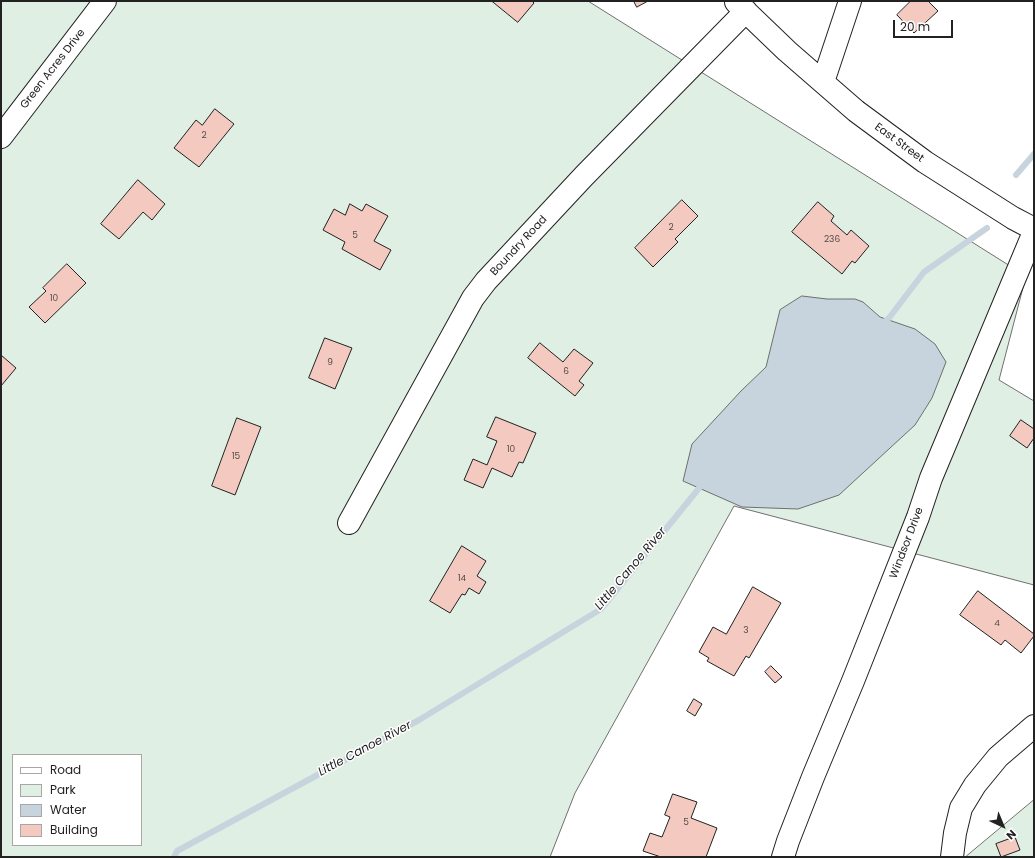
<!DOCTYPE html>
<style>
body{margin:0}
#map{position:relative;width:1035px;height:858px;overflow:hidden;background:#fff;font-family:Poppins,sans-serif}
canvas{display:block}
.frame{position:absolute;inset:0;border:2px solid #222;pointer-events:none}
.legend{position:absolute;left:12px;top:754px;width:130px;height:92px;box-sizing:border-box;background:#fff;border:1px solid #a7a7a7;margin:0;padding:5px 7px;list-style:none;font-size:12px;color:#222}
.legend li{display:flex;align-items:center;gap:8px;height:20px}
.legend b{width:20px;border:1px solid #a7a7a7}
.north{position:absolute;left:983px;top:806px;width:40px;height:40px;-webkit-text-stroke:3px #fff;paint-order:stroke;rotate:136deg;font-size:11px;font-weight:700;line-height:16px;text-align:center;color:#222}
.north::after{content:'';display:block;margin:auto;width:14px;height:18px;background:#222;clip-path:polygon(50% 0,100% 100%,50% 72%,0 100%)}
.scale{position:absolute;left:893px;top:20px;width:60px;height:18px;box-sizing:border-box;border:2px solid #222;border-top:0;padding-left:5px;font-size:12px;line-height:14px;white-space:nowrap;color:#222;-webkit-text-stroke:3px #fff;paint-order:stroke}
</style>
<div id="map">
<canvas width="1035" height="858"></canvas>
<div class="frame"></div>
<ul class="legend">
<li><b style="height:5px;background:#fff"></b>Road</li>
<li><b style="height:11px;background:#e0efe3"></b>Park</li>
<li><b style="height:11px;background:#c7d3dd"></b>Water</li>
<li><b style="height:11px;background:#f3c9c0"></b>Building</li>
</ul>
<div class="north">N</div>
<div class="scale">20 m</div>
</div>
<script>
const g = document.querySelector('canvas').getContext('2d');
g.lineJoin = 'round';
function paint(path, color) {
  g.fillStyle = color;
  g.fill(path, 'evenodd');
}
function strokePath(path, color, width, dash) {
  g.strokeStyle = color;
  g.lineWidth = width;
  g.lineCap = dash ? 'butt' : 'round';
  g.setLineDash(dash || []);
  g.stroke(path);
}
function write(font, color, halo, rows, align = 'center') {
  g.font = font + ' Poppins,sans-serif';
  g.lineWidth = 3;
  g.setLineDash([]);
  g.textBaseline = 'middle';
  g.strokeStyle = halo;
  g.fillStyle = color;
  for (const [text, x, y, turn = 0] of rows) {
    g.save();
    g.translate(x, y);
    g.rotate((+turn || 0) * Math.PI / 180);
    g.textAlign = isNaN(turn) ? turn : align;
    if (halo) g.strokeText(text, 0, 0);
    g.fillText(text, 0, 0);
    g.restore();
  }
}
const green = new Path2D(`
 M1,1H588L1026,276L999,380L1034,401V585L734,506L575,793L550,857H1ZM13,755H141V845H13Z
 M1034,800V857H968L967,856Z`);
const water = new Path2D(`
 M802,296L827,299H855L863,302L880,317L915,329L935,344L946,362L932,398L915,425L839,495L798,509L742,507L683,481L692,444L741,391L766,367L780,310Z`);
const stream = new Path2D(`
 M1016,175L1034,154
 M882,324L889,318L924,272L987,228
 M174,857L177,851L419,720L601,609L704,482`);
const building = new Path2D(`
 M492,1H532L534,3L518,22Z
 M634,1H648L637,7Z
 M911,1H928L938,11L914,33L897,15Z
 M215,109L234,124L199,167L174,148L196,120L202,125Z
 M138,180L165,204L152,220L143,212L119,239L101,224Z
 M682,200L698,216L675,239L678,242L653,267L635,248Z
 M818,202L834,216L831,221L847,235L851,230L869,246L855,263L852,261L842,274L792,232Z
 M350,204L362,211L366,204L388,216L374,241L391,250L380,270L342,249L345,242L323,230L334,209L345,215Z
 M67,264L86,283L45,323L29,307L46,291L43,288Z
 M325,338L352,348L335,389L309,378Z
 M540,343L563,362L574,349L593,363L579,381L584,385L575,396L528,358Z
 M1,355L16,368L1,386Z
 M496,417L536,433L523,463L519,462L512,477L492,468L483,488L464,480L473,459L487,465L497,441L487,437Z
 M237,418L261,427L235,495L212,486Z
 M1021,420L1034,429V438L1027,448L1010,436Z
 M462,546L486,561L477,576L486,582L479,594L469,588L465,595L462,594L450,613L430,601Z
 M753,587L781,603L749,658L746,656L734,676L707,661L709,658L699,652L713,627L726,634Z
 M978,591L1034,634V636L1021,653L1005,640L1001,645L960,615Z
 M771,666L782,677L775,683L765,672Z
 M694,699L702,704L695,716L687,711Z
 M673,794L697,802L691,818L717,828L706,857H661L643,851L650,833L662,837L670,817L665,815Z
 M1015,837L1020,850L1001,857L996,844Z`);
const minor = new Path2D(`
 M736,2L787,51L856,111L925,162L1013,218L1034,229
 M823,82L850,1
 M1,137L105,1
 M349,523L473,298L486,281L584,176L746,11
 M783,857L788,841L813,777L853,681L918,517L931,478L1034,232
 M952,857L955,833L961,808L975,785L998,757L1034,726`);
const numberNames = [
 ["2",204,136],
 ["2",671,228],
 ["5",355,236],
 ["236",832,240],
 ["10",54,299],
 ["9",330,363],
 ["6",566,372],
 ["10",511,450],
 ["15",236,457],
 ["14",462,579],
 ["4",997,624],
 ["3",746,631],
 ["5",686,823]
];
const streetNames = [
 ["Green Acres Drive",53,69,-52],
 ["East Street",899,143,36],
 ["Boundry Road",519,246,-47],
 ["Windsor Drive",907,543,-69]
];
const waterNames = [
 ["Little Canoe River",631,569,-50],
 ["Little Canoe River",365,749,-28]
];
paint(green, '#e0efe3');
strokePath(green, '#6f6f6f', 1);
paint(water, '#c7d3dd');
strokePath(water, '#6f6f6f', 1);
strokePath(stream, '#c7d3dd', 6);
paint(building, '#f3c9c0');
strokePath(building, '#222', 1);
strokePath(minor, '#222', 24);
strokePath(minor, '#fff', 22);
write('9px', '#564c4a', null, numberNames);
write('11px', '#222', '#fff', streetNames);
write('italic 12px', '#222', '#fff', waterNames);
</script>
